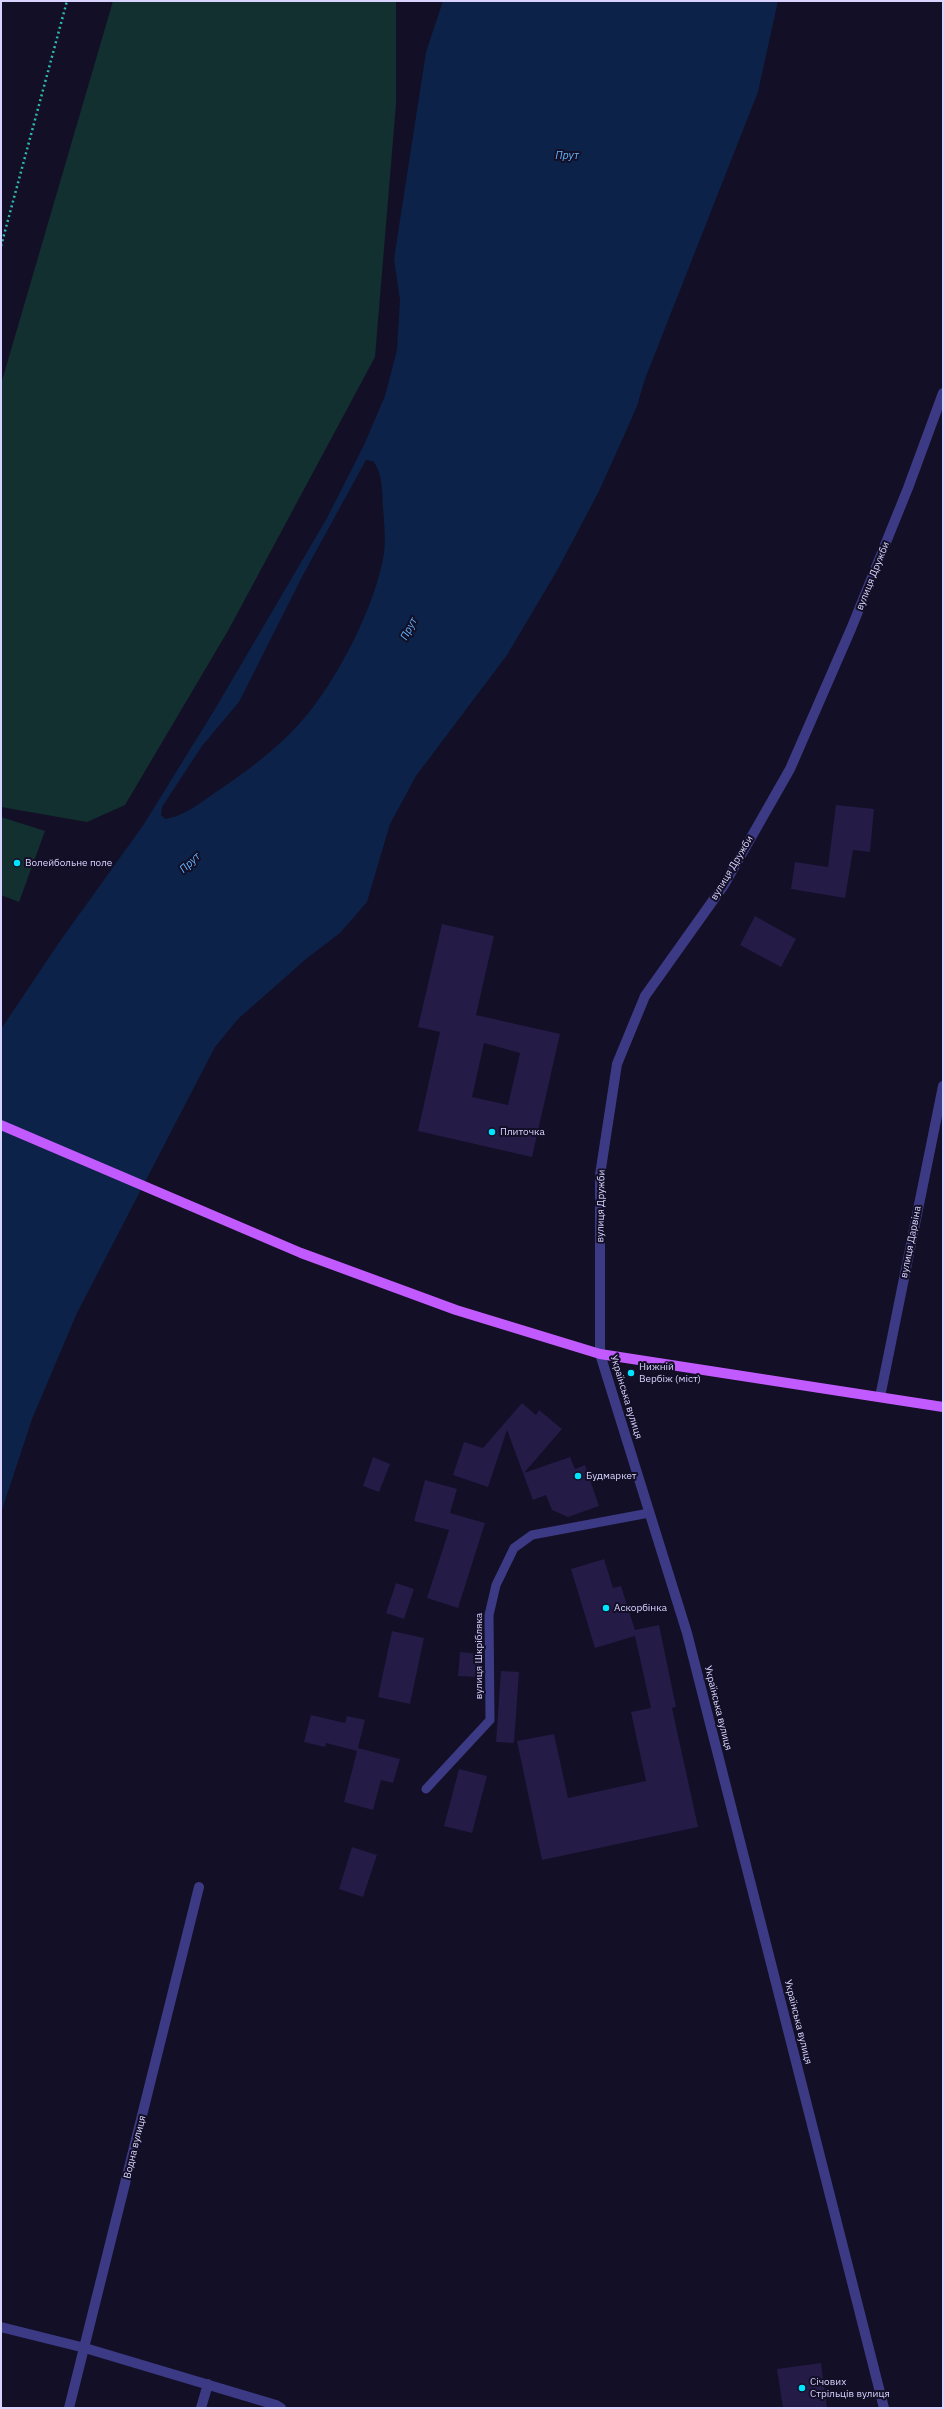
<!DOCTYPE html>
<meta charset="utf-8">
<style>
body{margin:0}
#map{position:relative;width:944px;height:2409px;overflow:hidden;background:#130f26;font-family:"IBM Plex Sans",sans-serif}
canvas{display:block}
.frame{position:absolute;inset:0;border:2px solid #d9d4ff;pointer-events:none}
</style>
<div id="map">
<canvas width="944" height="2409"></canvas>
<div class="frame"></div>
</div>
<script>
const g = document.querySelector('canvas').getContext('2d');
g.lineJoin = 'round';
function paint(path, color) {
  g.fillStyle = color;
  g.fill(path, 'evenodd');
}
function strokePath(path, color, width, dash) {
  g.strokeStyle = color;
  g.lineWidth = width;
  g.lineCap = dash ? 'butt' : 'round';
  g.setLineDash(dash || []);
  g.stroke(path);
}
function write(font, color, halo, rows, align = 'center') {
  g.font = font + ' "IBM Plex Sans",sans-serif';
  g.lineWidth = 4;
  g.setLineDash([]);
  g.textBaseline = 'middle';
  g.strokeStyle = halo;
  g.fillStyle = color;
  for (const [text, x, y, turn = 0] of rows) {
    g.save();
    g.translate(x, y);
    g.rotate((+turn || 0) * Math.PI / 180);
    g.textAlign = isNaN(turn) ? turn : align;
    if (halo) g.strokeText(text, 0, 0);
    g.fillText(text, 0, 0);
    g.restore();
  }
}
const green = new Path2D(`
 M113,1H396V104L375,357L229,629L125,805L87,822L1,807V384Z
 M1,817L45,831L19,902L1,895Z`);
const water = new Path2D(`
 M443,1H778L758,92L645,379L637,406L623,438L599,491L558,569L507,655L416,776L390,824L367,902L340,933L306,959L238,1019L215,1047L77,1313L32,1419L1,1513V1029L58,944L144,824L215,709L327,518L364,445L385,396L397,350L400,300L394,259L426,52ZM366,460L373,461C383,474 382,492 383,508C384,522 386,538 384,553C376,606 335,685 299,724C276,749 250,769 222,788C205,799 186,816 165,819L161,815L162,807L202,746L239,702L303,575Z`);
const building = new Path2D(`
 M836,805L874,809L870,852L853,850L845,898L791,889L795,862L828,867Z
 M755,916L796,939L781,967L740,945Z
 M442,924L494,936L476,1015L560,1034L532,1157L418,1131L440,1032L418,1027ZM484,1043L520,1053L508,1105L472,1097Z
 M522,1403L536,1415L539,1410L562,1429L524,1473L570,1457L575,1469L585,1465L599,1506L568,1517L552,1510L546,1495L533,1500L507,1430L488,1487L453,1475L464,1442L483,1448Z
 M373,1457L390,1464L379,1492L363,1486Z
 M425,1480L457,1489L450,1513L485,1523L458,1608L427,1598L449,1530L414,1521Z
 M604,1559L613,1588L621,1586L635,1630L659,1625L676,1707L672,1708L698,1827L542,1860L517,1741L554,1734L568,1798L646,1781L631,1712L651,1708L635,1636L595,1648L571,1569Z
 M396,1583L414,1589L404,1619L386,1613Z
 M392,1631L424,1638L410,1704L378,1697Z
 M460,1652L480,1654L478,1677L458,1676Z
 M501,1671L519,1672L514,1743L496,1742Z
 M311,1715L345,1723L347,1716L365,1720L358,1748L400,1759L393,1783L381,1780L373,1810L344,1802L357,1751L326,1743L325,1747L304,1742Z
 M459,1769L487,1776L472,1833L444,1826Z
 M352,1847L377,1855L363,1897L339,1889Z
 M821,2363L827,2408H783L777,2369Z`);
const path = new Path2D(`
 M1,246L67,1`);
const service = new Path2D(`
 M426,1789L490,1720L489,1615L496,1585L514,1548L532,1535L649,1513`);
const minor = new Path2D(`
 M600,1354V1175L617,1064L645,996L724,885L790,769L851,629L908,488L943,393
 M880,1397L943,1086
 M1,2327L85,2348L276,2405L281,2408
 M69,2408L199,1887
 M201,2408L208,2384`);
const tertiary = new Path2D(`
 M600,1354L687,1633L884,2408`);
const primary = new Path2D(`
 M1,1125L301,1253L456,1310L600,1354L943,1407`);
const markers = [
 [17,863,4,"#00e5ff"],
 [492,1132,4,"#00e5ff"],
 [631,1373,4,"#00e5ff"],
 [578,1476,4,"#00e5ff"],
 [606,1608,4,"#00e5ff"],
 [802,2388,4,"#00e5ff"]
];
const streetNames = [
 ["вулиця Дружби",873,576,-68],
 ["вулиця Дружби",732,868,-59],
 ["вулиця Дружби",601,1206,-89],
 ["вулиця Дарвіна",911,1242,-79],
 ["Українська вулиця",626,1397,73],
 ["вулиця Шкрібляка",479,1656,-90],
 ["Українська вулиця",718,1708,76],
 ["Українська вулиця",798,2022,76],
 ["Водна вулиця",135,2147,-76]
];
const poiNames = [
 ["Волейбольне поле",25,863],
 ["Плиточка",500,1132],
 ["Нижній",639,1367],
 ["Вербіж (міст)",639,1379],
 ["Будмаркет",586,1476],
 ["Аскорбінка",614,1608],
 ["Січових",810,2382],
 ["Стрільців вулиця",810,2394]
];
const waterNames = [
 ["Прут",567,156],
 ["Прут",409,629,-63],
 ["Прут",190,863,-43]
];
paint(green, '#12302f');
paint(water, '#0c2248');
paint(building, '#241b47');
strokePath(path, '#2fb8b0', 2.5, [2, 3]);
strokePath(service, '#3d3a85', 9);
strokePath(minor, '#3d3a85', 10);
strokePath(tertiary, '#3d3a85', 10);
strokePath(primary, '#c25bff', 10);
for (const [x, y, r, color] of markers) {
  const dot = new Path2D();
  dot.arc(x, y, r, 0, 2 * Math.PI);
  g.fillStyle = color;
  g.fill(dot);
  strokePath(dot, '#130f26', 1.5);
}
write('10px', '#d9d4ff', '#130f26', streetNames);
write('10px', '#d9d4ff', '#130f26', poiNames, 'left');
write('italic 11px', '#62b6ff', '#130f26', waterNames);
</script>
